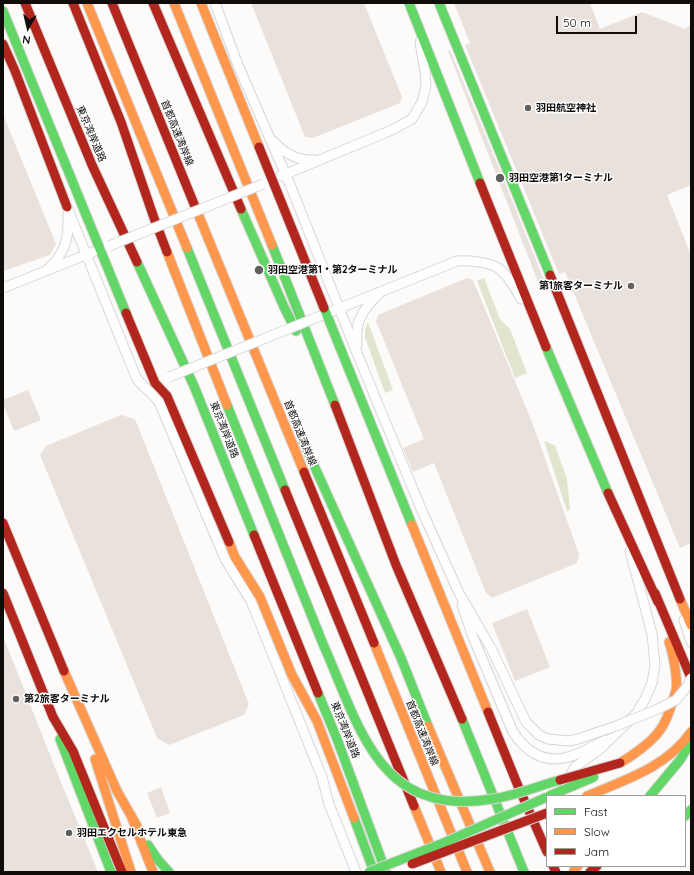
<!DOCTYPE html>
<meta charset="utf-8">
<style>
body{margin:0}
#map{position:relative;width:694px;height:875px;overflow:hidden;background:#fdfbfa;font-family:Quicksand,sans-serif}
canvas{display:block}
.frame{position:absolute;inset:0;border:4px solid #0f0c0a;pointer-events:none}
.legend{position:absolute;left:546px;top:795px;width:140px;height:72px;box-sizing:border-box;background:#fff;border:1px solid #9f9e9d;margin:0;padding:5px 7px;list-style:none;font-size:12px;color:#0f0c0a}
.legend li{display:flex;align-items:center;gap:8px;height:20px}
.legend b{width:20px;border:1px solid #9f9e9d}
.north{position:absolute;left:8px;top:8px;width:40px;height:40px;-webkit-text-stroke:3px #fff;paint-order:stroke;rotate:188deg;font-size:11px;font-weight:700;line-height:16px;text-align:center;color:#0f0c0a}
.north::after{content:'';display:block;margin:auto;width:14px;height:18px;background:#0f0c0a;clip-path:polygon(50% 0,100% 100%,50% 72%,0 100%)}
.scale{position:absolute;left:556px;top:16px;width:81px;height:18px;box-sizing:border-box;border:2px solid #0f0c0a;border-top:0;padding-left:5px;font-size:12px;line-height:14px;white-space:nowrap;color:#0f0c0a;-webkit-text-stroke:3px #fff;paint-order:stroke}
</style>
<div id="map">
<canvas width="694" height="875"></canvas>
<div class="frame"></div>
<ul class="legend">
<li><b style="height:5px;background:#63d668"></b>Fast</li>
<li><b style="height:5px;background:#ff974d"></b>Slow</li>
<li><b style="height:5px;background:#b3261e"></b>Jam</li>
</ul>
<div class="north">N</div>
<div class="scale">50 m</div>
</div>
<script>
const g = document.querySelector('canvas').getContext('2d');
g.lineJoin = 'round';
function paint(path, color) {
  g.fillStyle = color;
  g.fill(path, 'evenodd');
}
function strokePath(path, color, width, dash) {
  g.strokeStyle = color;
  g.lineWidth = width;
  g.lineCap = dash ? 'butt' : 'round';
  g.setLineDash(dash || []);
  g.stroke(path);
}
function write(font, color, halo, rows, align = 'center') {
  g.font = font + ' Quicksand,"Noto Sans JP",sans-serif';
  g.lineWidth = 3;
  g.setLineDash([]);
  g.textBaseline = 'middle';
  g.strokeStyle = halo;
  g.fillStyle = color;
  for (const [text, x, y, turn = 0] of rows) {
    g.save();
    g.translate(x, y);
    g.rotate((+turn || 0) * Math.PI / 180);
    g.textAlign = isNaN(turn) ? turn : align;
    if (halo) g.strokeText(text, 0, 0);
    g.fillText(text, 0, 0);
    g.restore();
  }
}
const green = new Path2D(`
 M484,278L500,319L510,329L527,373L515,378L477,281Z
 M368,322L393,390L385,393L365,337V330Z
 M544,441L555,445L567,479L570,509L567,511Z`);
const building = new Path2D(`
 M251,3H364L402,97L400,103L313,138L305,137Z
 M454,3H590L600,29L642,12L685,29L691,24V185L667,195L691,255V543L680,548L565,272L559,274L465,45L470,43Z
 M450,50L500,170L544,280L538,282L448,51Z
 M3,114L56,244L50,255L3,271Z
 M467,278L473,280L532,422L579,554L577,563L492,598L486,593L434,463L413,472L403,448L424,439L376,321L378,315Z
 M28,390L41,420L14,431L3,404V400Z
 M121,415L135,419L249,704L244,715L169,745L157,738L40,455L46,446Z
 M527,609L550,667L515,681L492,623Z
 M3,636L54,765L98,872H3Z
 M161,787L170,813L157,818L147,793Z`);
const street = new Path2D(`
 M215,3L238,65L291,187L357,353L422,511L459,593L491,648L526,722L539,735L548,739L568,741L578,739
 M273,141C284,153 298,161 314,160
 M281,176L392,130L412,119L422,102L426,86L425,72L420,42
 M67,207L136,377C142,388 154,393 160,404L225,559L251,601L322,777L329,804L356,872
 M48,269C66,252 69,238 68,214
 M3,288L93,252
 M313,319L457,261C468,260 489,262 498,268C508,275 515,288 521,299
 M357,345C355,321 362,310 379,294
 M462,605L473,637L513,732C525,751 544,764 568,757C581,754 593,746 605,740
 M684,620L691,642
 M569,777L575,767L600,749L636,714L645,699L652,683L655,665L652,634L630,551
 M564,866L565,872`);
const fast = new Path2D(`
 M409,3L480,183
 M3,11L126,313
 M241,209L284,307L296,331
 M272,245L335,405
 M187,248L285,490
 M137,262L194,386L254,535
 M324,308L412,525
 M546,347L608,493
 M227,405L323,644
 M303,441L401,658L428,726
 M318,693L337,739L386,872
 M462,719L524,872
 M60,739L111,872
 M650,796L680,760L691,742
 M685,816L691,810
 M354,818L374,872
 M148,845L159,861L169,872`);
const slow = new Path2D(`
 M87,3L187,248
 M174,3L272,245
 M201,3L259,147
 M194,204L304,472
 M167,252L227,405
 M412,525L488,712
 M229,542L235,557L260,597L292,675L317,721L354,818
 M680,599L691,625
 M374,643L467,872
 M64,671L117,791L137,826
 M428,726L490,872
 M95,759L131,872
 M620,763C632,756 652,742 660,730C667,721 673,701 676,690C678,679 673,653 669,642
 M587,796C625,780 667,767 691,732
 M414,806L441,872
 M132,818L153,872
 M573,872L578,866`);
const jam = new Path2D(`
 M25,3L92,165L137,262
 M73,3L121,122L154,218L167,252
 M112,3L194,204
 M153,3L241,209
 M3,44L15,71L67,207
 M259,147L324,308
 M480,183L546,347
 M126,313L155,383L167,396L229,542
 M335,405L396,565L462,719
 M304,472L374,643
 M285,490L414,806
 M608,493L658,602
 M3,523L64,671
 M254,535L318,693
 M655,593L691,678
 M488,712L518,786L547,852
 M53,717L73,751L122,872
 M553,866L556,872
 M590,872L597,866`);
const streetBridge = new Path2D(`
 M109,246L263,184
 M169,377L313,319
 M578,739L616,726L658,709L676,700L689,684L691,678`);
const fastBridge = new Path2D(`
 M439,3L550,275
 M323,644C360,727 378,818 492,799C514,796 538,786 560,780
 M549,796L594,777
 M369,872L441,844L547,797`);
const jamBridge = new Path2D(`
 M550,275L680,599
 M3,593L53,717
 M560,780L620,763
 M412,864L547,813`);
const markers = [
 [528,108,4,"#62605e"],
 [500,178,5,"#62605e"],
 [259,270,5,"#62605e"],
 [631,286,4,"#62605e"],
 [16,699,4,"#62605e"],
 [69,833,4,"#62605e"]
];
const poiNames = [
 ["羽田航空神社",536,108],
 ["羽田空港第1ターミナル",509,178],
 ["羽田空港第1・第2ターミナル",268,270],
 ["第1旅客ターミナル",623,286,"right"],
 ["第2旅客ターミナル",24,699],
 ["羽田エクセルホテル東急",77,833]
];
const streetNames = [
 ["首都高速湾岸線",177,133,68],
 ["東京湾岸道路",91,134,67],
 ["東京湾岸道路",224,430,68],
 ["首都高速湾岸線",300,433,68],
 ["東京湾岸道路",345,730,68],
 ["首都高速湾岸線",422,733,68]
];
paint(green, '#e3e4ce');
paint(building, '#e8e1dc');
strokePath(street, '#d8d5d4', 11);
strokePath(fast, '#d8d5d4', 11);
strokePath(slow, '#d8d5d4', 11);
strokePath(jam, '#d8d5d4', 11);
strokePath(street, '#fffefe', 9);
strokePath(fast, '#63d668', 9);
strokePath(slow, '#ff974d', 9);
strokePath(jam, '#b3261e', 9);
strokePath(streetBridge, '#d8d5d4', 11, []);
strokePath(fastBridge, '#d8d5d4', 11, []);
strokePath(jamBridge, '#d8d5d4', 11, []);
strokePath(streetBridge, '#fffefe', 9);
strokePath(fastBridge, '#63d668', 9);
strokePath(jamBridge, '#b3261e', 9);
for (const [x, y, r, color] of markers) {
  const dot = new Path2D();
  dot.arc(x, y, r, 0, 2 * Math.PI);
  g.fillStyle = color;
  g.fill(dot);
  strokePath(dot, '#fff', 1.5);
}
write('bold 10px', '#0f0c0a', '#fff', poiNames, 'left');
write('10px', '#0f0c0a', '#fff', streetNames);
</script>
